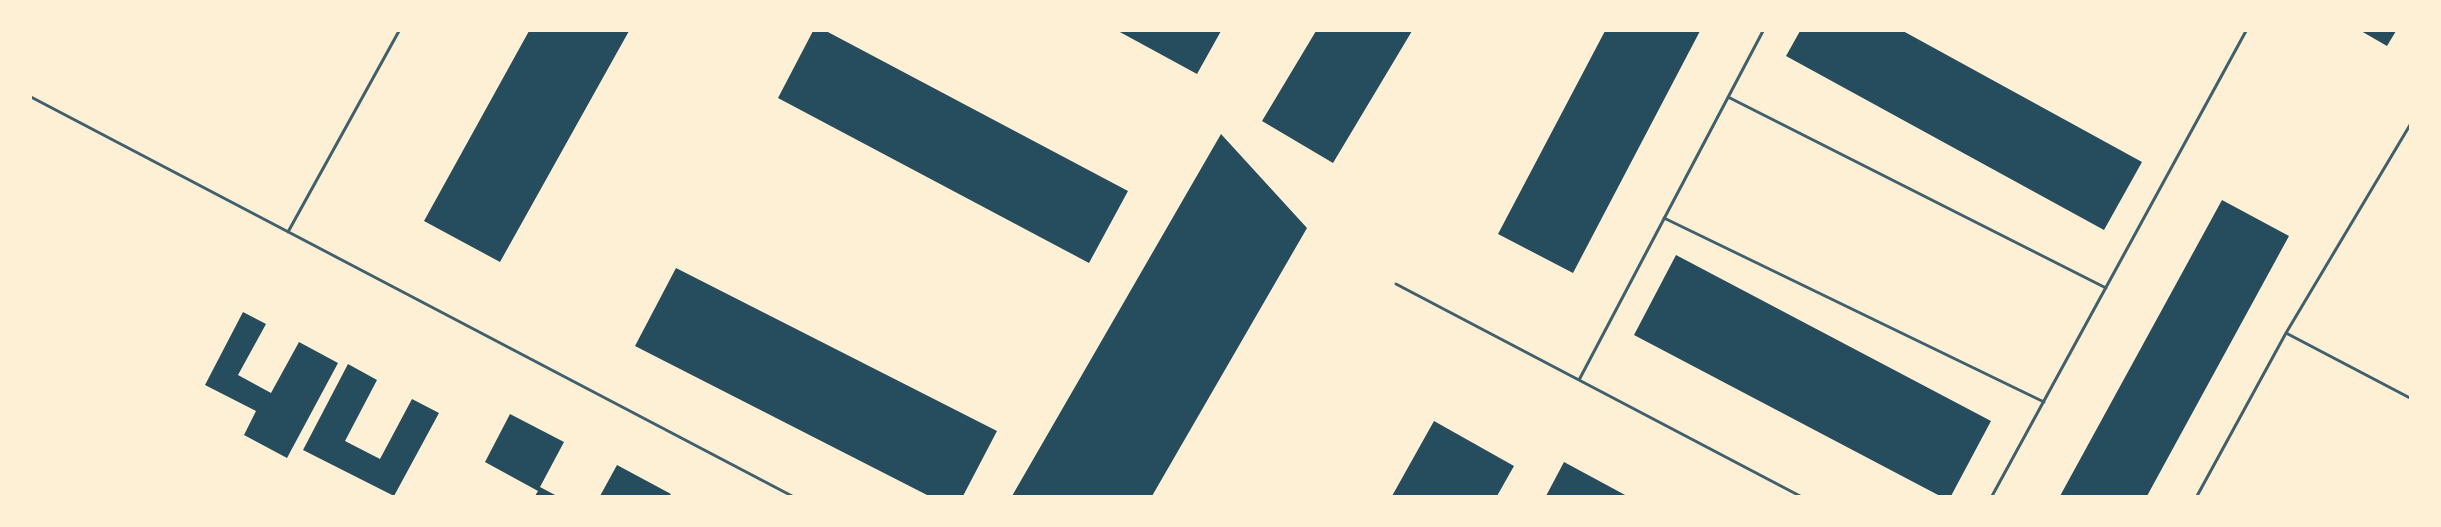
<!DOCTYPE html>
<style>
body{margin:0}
#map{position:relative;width:2441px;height:527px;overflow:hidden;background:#fdf0d5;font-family:"Fira Sans",sans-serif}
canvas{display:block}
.frame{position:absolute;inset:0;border:32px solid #fdf0d5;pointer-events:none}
</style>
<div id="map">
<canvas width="2441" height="527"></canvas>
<div class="frame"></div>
</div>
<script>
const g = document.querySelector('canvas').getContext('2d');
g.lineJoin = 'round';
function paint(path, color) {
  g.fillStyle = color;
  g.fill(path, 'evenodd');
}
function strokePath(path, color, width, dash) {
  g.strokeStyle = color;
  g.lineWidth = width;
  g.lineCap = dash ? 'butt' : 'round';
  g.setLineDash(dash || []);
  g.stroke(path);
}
const building = new Path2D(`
 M529,31H629L500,262L424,221Z
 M813,31H826L1128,191L1089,263L778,98Z
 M1118,31H1221L1197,74Z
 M1316,31H1412L1333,163L1262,121Z
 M1605,31H1700L1573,273L1498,234Z
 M1800,31H1903L2142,162L2104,230L1786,56Z
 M2361,31H2396L2387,46Z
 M1221,134L1307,228L1152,496H1012Z
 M2222,200L2289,236L2147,496H2060Z
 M1676,255L1991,421L1951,496H1940L1634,335Z
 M676,268L997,431L963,496H929L635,346Z
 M243,312L266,324L238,375L271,393L299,342L338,363L287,458L244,435L256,411L205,385Z
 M348,364L377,380L345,441L380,459L412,399L439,413L394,496L303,450Z
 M510,414L564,442L540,487L557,496H535L538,491L485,462Z
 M1434,421L1514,466L1497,496H1392Z
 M1564,462L1627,496H1546Z
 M617,465L671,494L669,496H600Z`);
const service = new Path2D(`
 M31,97L792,496
 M1728,97L2106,288
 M1664,218L2044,402
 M288,232L399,31
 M1396,284L1800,496
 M2286,333L2410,398
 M1579,380L1763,31
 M1992,496L2246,31
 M2197,496L2286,333L2410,125`);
paint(building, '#264d5e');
strokePath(service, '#3f606c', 3);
</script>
